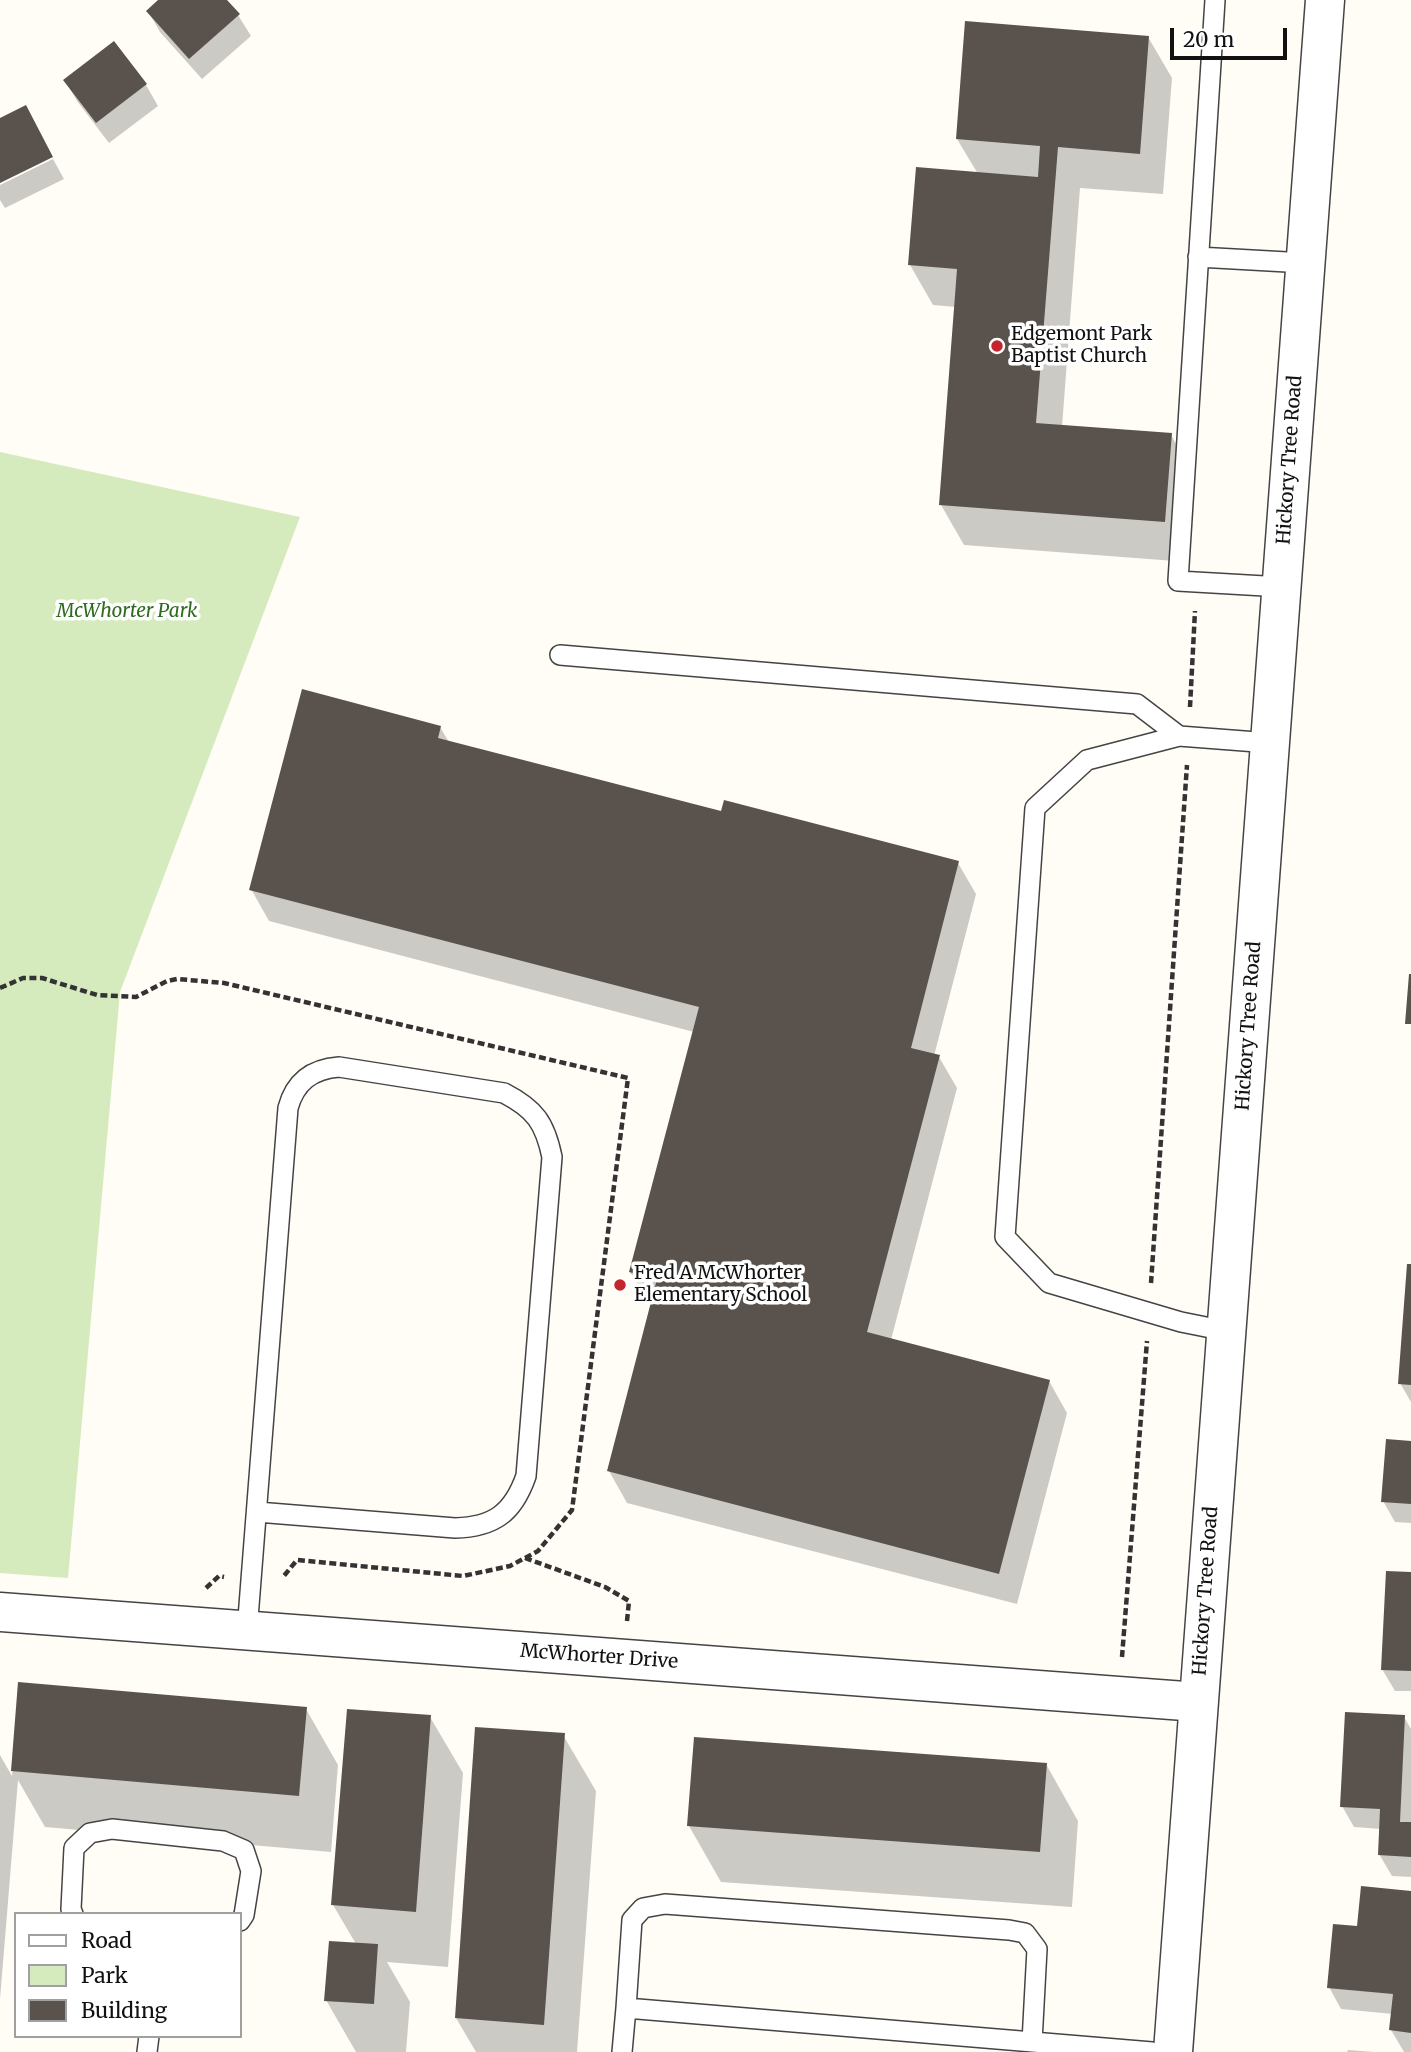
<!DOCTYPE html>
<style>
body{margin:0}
#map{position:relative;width:1411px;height:2052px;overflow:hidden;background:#fffdf5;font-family:Merriweather,serif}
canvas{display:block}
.legend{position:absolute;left:14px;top:1912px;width:228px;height:126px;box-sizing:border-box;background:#fff;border:2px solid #a0a0a0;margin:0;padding:9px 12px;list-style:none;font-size:21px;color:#111}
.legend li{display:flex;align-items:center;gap:14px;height:35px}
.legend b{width:35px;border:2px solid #a0a0a0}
.scale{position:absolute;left:1170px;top:28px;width:117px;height:32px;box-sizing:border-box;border:4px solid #111;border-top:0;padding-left:9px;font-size:21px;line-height:24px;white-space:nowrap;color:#111;-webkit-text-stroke:5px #fff;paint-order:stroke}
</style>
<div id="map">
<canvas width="1411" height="2052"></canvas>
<ul class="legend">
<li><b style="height:9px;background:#fff"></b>Road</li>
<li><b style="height:19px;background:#d5ebbd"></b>Park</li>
<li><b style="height:19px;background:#5a524d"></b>Building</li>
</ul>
<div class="scale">20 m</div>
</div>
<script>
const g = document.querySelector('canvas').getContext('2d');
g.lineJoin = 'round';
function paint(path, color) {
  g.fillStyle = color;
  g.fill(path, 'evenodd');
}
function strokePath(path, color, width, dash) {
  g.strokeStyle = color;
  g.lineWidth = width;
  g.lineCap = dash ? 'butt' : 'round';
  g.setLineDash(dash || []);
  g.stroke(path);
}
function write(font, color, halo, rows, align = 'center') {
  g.font = font + ' Merriweather,serif';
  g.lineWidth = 7;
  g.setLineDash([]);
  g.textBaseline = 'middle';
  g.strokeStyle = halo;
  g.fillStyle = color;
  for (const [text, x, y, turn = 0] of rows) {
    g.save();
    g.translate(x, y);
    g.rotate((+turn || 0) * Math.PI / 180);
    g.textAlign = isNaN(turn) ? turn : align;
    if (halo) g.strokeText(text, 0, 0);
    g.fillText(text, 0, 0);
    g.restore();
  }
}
const green = new Path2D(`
 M0,452L300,517L120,992L68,1578L0,1573Z`);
const shadow = new Path2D(`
 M161,0H225L238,15L251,36L202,79L160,32L148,11Z
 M1148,37L1172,78L1163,194L1080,188L1062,427L1171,435L1194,476L1188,562L964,545L941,505L956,307L933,305L910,265L978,174L957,139Z
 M114,44L146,85L158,106L109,143L77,101L65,80Z
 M53,159L64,179L5,208L0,200V185Z
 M440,727L449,742L723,814L958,863L976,894L934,1056L939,1057L957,1088L891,1340L1049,1381L1067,1413L1017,1604L627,1503L609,1471L652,1304L649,1303L630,1272L694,1032L269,921L251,889Z
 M1411,1266V1402L1400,1383Z
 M1411,1442V1523L1395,1522L1383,1501Z
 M1411,1574V1691H1395L1382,1669Z
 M20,1684L306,1709L338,1765L331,1852L45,1827L18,1780L0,1999V1755L12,1776Z
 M430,1717L463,1773L448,1967L387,1962L410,2002L406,2052H356L326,2000L356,1944L333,1905Z
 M1404,1717L1411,1729V1877L1392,1876L1379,1854L1381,1829L1354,1827L1342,1806Z
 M563,1735L596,1791L577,2052H476L456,2018Z
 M1046,1764L1078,1821L1072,1907L721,1882L689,1826Z
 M1411,1893V2052H1404L1391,2030L1393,2014L1341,2009L1329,1987L1358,1928Z
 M1348,2050L1375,2052H1347Z`);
const building = new Path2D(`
 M158,0H227L240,14L189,59L146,11Z
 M965,21L1149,36L1140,154L1058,147L1036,423L1172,433L1165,522L939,505L957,269L908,265L916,167L1038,177L1040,146L956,139Z
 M114,41L147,84L96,123L63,80Z
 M26,105L53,157L0,183V118Z
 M302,689L441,726L438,738L721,811L724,800L959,861L911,1048L940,1055L867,1332L1050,1380L999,1574L607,1471L657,1279L629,1272L699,1007L249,890Z
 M1409,974H1411V1024H1405Z
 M1407,1264H1411V1385L1398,1384Z
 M1386,1439L1411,1441V1504L1381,1502Z
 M1386,1571L1411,1572V1671L1381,1670Z
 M18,1682L307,1707L299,1796L11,1771Z
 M347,1709L431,1715L416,1912L331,1905Z
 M1345,1712L1405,1715L1400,1822H1411V1857L1378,1855L1380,1809L1340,1807Z
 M475,1727L565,1733L544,2025L455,2018Z
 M694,1737L1047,1763L1040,1852L687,1826Z
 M1361,1886L1411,1891V2033L1389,2030L1393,1994L1327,1988L1333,1924L1357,1926Z
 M329,1941L378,1944L374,2004L324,2001Z`);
const path = new Path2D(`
 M1190,707L1195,611
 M0,988L23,978H42L97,995L136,997L167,981L177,979L224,983L628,1078L572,1510L538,1551L510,1566L463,1576L297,1560L283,1577
 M1151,1283L1187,765
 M525,1558L605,1587L629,1601L627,1621
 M206,1588L219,1576L224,1577
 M1122,1657L1147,1341`);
const service = new Path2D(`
 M1215,0L1178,581L1282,587
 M1198,257L1305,263
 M560,655L1137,704L1179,736
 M1226,1331L1181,1322L1049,1283L1005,1237L1035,808L1087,760L1179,736L1270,743
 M247,1631L288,1108C295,1082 312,1069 339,1067L504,1093C535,1109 545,1123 552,1157L526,1476C513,1513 494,1527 455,1528L257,1512
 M73,1914L71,1909L74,1848L90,1833L112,1829L223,1841L244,1850L251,1871L244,1915L240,1921
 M626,2008L632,1920L643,1908L665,1904L1009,1930L1025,1933L1037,1949L1032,2042
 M147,2052L149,2036
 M622,2052L626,2008L1152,2052`);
const minor = new Path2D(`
 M0,1612L1198,1702`);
const tertiary = new Path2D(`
 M1173,2052C1221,1368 1272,684 1325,0`);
const markers = [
 [997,346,7,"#c4262e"],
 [620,1285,7,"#c4262e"]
];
const poiNames = [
 ["Edgemont Park",1011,335],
 ["Baptist Church",1011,357],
 ["Fred A McWhorter",634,1274],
 ["Elementary School",634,1296]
];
const streetNames = [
 ["Hickory Tree Road",1290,460,-86],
 ["Hickory Tree Road",1249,1026,-86],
 ["Hickory Tree Road",1206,1591,-86],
 ["McWhorter Drive",599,1657,4]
];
const parkNames = [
 ["McWhorter Park",127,612]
];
paint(green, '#d5ebbd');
paint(shadow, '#0003');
paint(building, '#5a524d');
strokePath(service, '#444', 22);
strokePath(minor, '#444', 41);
strokePath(tertiary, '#444', 41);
strokePath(path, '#333', 4.5, [7, 3.5]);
strokePath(service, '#fff', 19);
strokePath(minor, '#fff', 38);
strokePath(tertiary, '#fff', 38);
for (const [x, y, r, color] of markers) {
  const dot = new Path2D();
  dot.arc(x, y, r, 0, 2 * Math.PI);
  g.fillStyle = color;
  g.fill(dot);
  strokePath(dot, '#fff', 2.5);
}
write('19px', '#111', '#fff', poiNames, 'left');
write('19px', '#111', '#fff', streetNames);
write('italic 19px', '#2f6b1f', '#fff', parkNames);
</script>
